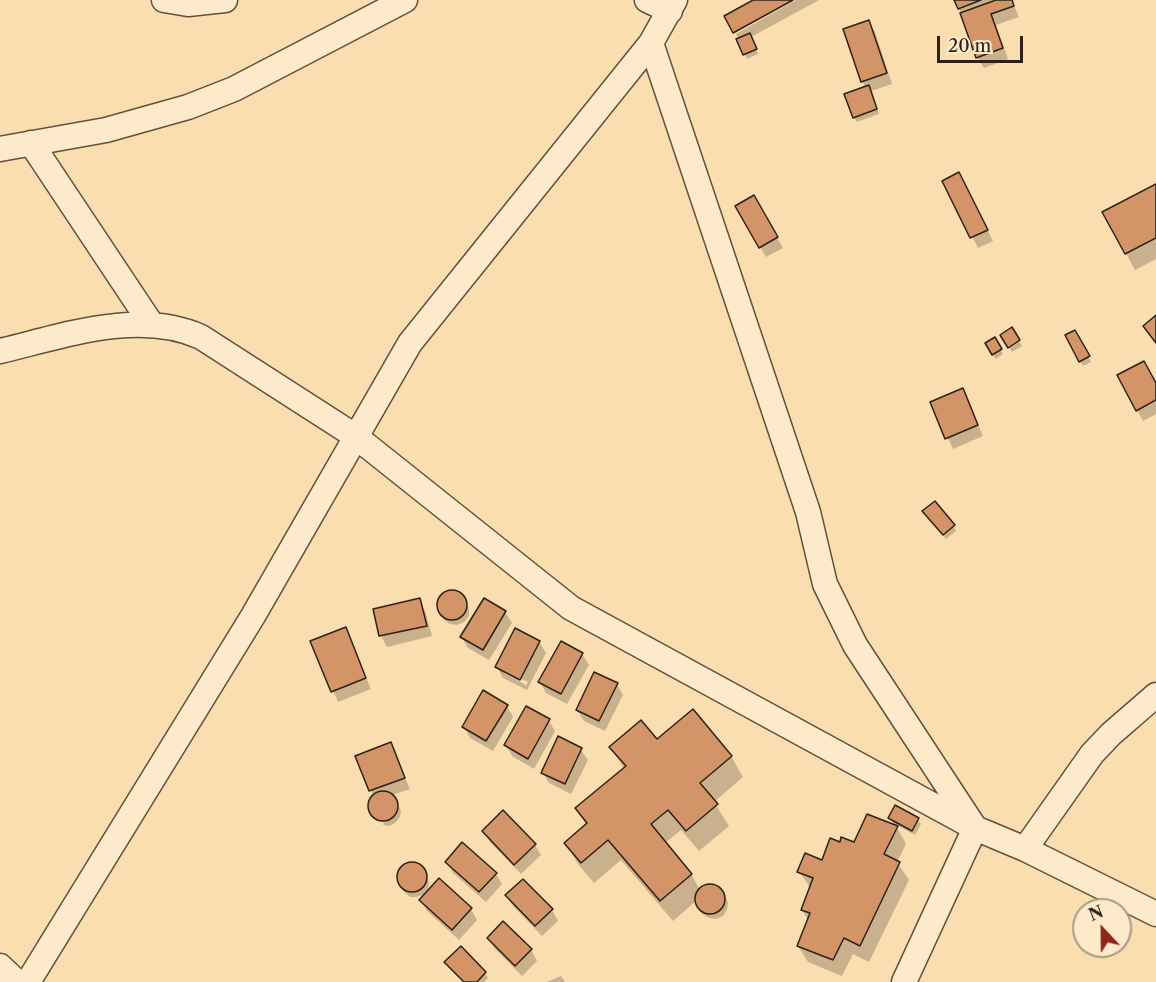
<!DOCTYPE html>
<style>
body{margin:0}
#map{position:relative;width:1156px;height:982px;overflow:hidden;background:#fadeaf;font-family:"Libre Caslon Text",serif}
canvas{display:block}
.north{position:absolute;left:1072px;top:898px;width:60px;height:60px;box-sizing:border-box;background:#fceacb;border:2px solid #aa9a83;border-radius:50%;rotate:338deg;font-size:16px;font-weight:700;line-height:24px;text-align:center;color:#2f2118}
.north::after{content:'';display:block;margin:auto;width:21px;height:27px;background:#8f2418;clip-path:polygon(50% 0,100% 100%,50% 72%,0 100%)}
.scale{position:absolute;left:937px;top:36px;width:86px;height:27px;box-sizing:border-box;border:3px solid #2f2118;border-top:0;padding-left:8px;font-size:18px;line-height:21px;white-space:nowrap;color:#2f2118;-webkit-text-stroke:4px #fceacb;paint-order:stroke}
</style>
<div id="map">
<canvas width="1156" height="982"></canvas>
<div class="north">N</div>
<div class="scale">20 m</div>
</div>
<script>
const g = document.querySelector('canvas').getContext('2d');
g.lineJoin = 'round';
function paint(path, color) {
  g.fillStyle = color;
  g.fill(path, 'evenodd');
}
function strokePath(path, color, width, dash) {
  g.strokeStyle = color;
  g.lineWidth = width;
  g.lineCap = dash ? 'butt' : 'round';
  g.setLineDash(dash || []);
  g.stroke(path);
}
const shadow = new Path2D(`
 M796,0H819L751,37L758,54L747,59L736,34Z
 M956,0H1016L1012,1L1019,17L996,25L1008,59L984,68L978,58Z
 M868,21L875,32L892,84L871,91L879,114L857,122L854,117L866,88L862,81Z
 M944,182L965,185L993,241L978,248Z
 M1156,185V259L1135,270L1104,213Z
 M754,197L783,248L766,257L737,207Z
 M1012,329L1022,346L1012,352L1002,335Z
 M1075,332L1091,362L1083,366L1067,336Z
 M994,339L1003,354L996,359L987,343Z
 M1119,376L1156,385V414L1143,421Z
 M968,401L983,436L953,449L932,403Z
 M927,516L954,526L956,531L946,539Z
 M450,591L457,592L463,596L469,609V616L464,622L457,625L450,624L444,620L438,607V600L443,594Z
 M419,600L425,611L432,636L387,647L381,636L375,610Z
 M484,600L505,612L512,623L489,660L468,648L462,638Z
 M345,629L371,689L338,702L312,642Z
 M539,642L546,653L527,690L503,678L497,667ZM504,670L528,682L526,685L504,673Z
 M562,643L582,654L589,665L567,704L546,693L540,682Z
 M617,685L623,695L605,731L584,721L577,710Z
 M507,706L513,717L493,751L470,738L464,727Z
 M548,720L555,731L534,769L512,756L506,745Z
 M559,738L581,750L588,760L571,794L549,783L542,772Z
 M657,741L731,756L743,777L714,802L729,826L699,851L681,830L665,843L691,874L700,890L708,885L716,886L722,890L728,903L727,910L723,916L716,919L709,918L702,914L696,901L673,921L621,860L594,883L578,864L566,843L586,825L577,809L624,769L611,747Z
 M390,744L410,789L392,795L401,810L400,817L395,823L389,826L383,825L384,823L372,815L369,808L370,800L373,795L357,757Z
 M890,818L918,819L921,824L915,835L893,823Z
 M897,828L906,844L897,862L909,880L869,962L853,954L842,976L808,962L798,946L808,920L802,910L811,889L799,871L823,862L841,844H854Z
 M483,831L535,845L541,855L521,874L490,842Z
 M447,862L496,874L502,884L486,902L453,873Z
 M409,864H417L423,868L429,882L428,893L471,909L477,920L459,940L427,911L421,900L427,893L417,897H410L404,892L397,879L398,872L403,866Z
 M507,896L552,910L558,921L542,936L513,906Z
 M489,938L531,950L537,961L522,976L495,949Z
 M461,948L485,973L488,978L484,982H464L449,967Z
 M561,976L565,982H547Z`);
const building = new Path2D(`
 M753,0H793L733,33L724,16Z
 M954,0H981L958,9Z
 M996,0H1012L1014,6L991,14L1003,48L976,58L960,13Z
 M869,20L887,73L861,82L843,29Z
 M750,33L757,49L743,55L736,39Z
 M869,85L877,109L853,118L844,94Z
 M959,172L988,230L970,238L942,181Z
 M1156,184V238L1125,254L1102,212Z
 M754,195L778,237L759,248L735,206Z
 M1156,315V343L1143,326Z
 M1012,327L1020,340L1008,348L1000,335Z
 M1075,330L1090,356L1079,362L1065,335Z
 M995,337L1002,349L992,355L985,343Z
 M1144,361L1156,383V400L1136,411L1117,375Z
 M963,388L978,425L945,439L930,402Z
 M935,501L955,525L943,535L922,511Z
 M437 605a15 15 0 1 1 30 0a15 15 0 1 1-30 0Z
 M420,598L427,626L379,636L373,609Z
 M484,598L506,611L483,650L460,637Z
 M346,627L366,678L331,692L310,641Z
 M515,628L540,641L520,680L495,667Z
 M561,641L583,653L561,694L538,682Z
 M594,672L618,683L599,721L576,710Z
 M483,690L508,705L486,741L462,727Z
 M526,706L550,719L528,759L504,745Z
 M693,709L732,756L700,783L718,804L686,831L668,810L651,824L692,874L660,901L608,840L581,863L564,843L587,823L575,808L626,766L609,747L641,720L657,739Z
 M558,736L582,748L565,784L541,773Z
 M391,742L405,778L369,791L355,756Z
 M368 806a15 15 0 1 1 30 0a15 15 0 1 1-30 0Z
 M895,805L919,818L912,831L888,818Z
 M503,810L536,844L514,865L482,831Z
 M867,814L898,826L884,854L900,862L860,946L844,938L833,960L797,946L810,913L801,910L813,878L797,872L805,853L822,860L830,838L840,842L841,837L854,842Z
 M462,842L497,873L479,892L445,862Z
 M397 877a15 15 0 1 1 30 0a15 15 0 1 1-30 0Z
 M439,878L472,908L452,930L419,900Z
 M523,879L553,909L535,926L505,895Z
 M695 899a15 15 0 1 1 30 0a15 15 0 1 1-30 0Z
 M503,921L532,949L515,966L487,938Z
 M461,946L486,972L477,982H464L444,962Z`);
const minor = new Path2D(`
 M164,0L188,4L225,0
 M647,0L670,11
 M651,43L808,512L825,584L855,645L975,828L904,982
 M31,143L152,325
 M0,149L106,130L188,107L234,89L405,0
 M0,351C64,336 138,309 201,337L355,436L571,608L975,828L1025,849L1156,914
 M1025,849L1092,754L1111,734L1156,695
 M0,966L17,982
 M28,982L253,616L410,343L651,43L675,0`);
paint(shadow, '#0003');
paint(building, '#d39467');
strokePath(building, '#2f2118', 1.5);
strokePath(minor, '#62503e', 27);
strokePath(minor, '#fceacb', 24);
</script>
